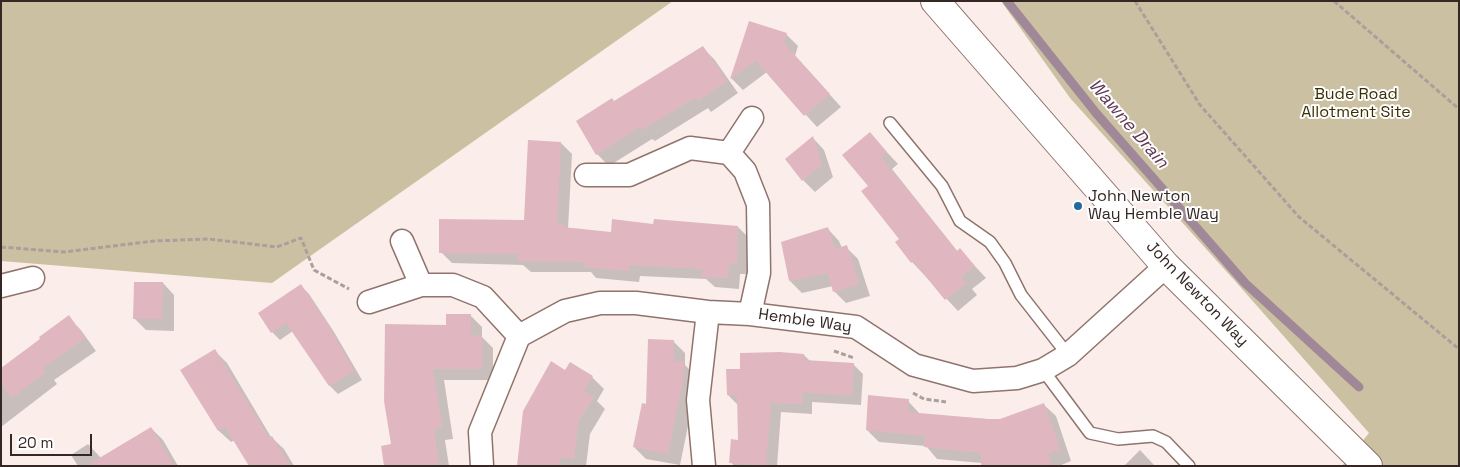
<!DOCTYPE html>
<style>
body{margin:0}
#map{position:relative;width:1460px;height:467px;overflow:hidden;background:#fbeeea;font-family:"Space Grotesk",sans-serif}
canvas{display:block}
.frame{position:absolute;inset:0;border:2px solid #342724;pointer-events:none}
.scale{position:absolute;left:10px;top:434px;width:82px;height:22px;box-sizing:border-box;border:2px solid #342724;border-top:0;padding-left:6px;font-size:15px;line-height:18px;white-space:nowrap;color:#342724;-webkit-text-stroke:4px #fefefe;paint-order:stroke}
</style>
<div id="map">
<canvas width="1460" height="467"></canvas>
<div class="frame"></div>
<div class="scale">20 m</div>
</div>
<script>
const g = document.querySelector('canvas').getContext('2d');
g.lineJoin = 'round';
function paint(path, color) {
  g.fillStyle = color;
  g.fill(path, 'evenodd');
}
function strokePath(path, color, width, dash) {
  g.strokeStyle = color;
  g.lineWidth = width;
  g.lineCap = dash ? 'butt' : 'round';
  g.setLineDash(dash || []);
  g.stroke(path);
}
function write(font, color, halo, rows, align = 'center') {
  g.font = font + ' "Space Grotesk",sans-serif';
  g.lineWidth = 4;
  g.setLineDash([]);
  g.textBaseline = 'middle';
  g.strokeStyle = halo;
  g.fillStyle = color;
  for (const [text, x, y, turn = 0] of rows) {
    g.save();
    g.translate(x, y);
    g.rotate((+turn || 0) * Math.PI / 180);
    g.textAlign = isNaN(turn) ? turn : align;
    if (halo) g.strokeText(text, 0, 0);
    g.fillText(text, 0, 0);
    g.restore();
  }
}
const green = new Path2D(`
 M1,1H673L272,283L1,261Z
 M1001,1H1459V466H1342L1369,433L1235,281L1070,98Z`);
const shadow = new Path2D(`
 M750,22L786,34L798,46L795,56L841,107L817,127L767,72L743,90L731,78Z
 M702,47L714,59L738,93L711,112L708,108L655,141L652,139L609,166L597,154L614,102Z
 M870,134L898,164L892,169L958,252L960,250L986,278L972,289L977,295L958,311L912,262L896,242L901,239L869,186Z
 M813,138L824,150L833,177L815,192L803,180Z
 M561,143L572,154L568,229L612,234L655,225L738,227L749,238L747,274H740L739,289L715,287L706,279L640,276L639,282L596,278L591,272H531L523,265L452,263L441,252L525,222Z
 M828,229L839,241L842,248L846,247L858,259L870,296L846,303L834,291L833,286L802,293L790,281Z
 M163,283L174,295V331L146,330L134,318Z
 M301,286L309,294L334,332L362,380L338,394L330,386L293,331L280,340L272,332Z
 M470,315L482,327V337L493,348V380H444L453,439L445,440L449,466H385L447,327Z
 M68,317L80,329L96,351L54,380L57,384L1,427V370Z
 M673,341L685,353V365L695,375V392L680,465L646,459L634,447Z
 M215,351L227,363L271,437L284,449L294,466H251L235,440L231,442L219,431L182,370Z
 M804,355L811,362L853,364L863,374L861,405L812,402V414L781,412L777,466H734L731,462L740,441L738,405L728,395L741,371Z
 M570,363L592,377L604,389L597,401L605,409L590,434L586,466H519Z
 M908,401L920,414L1000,420L1044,405L1056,416L1071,461L1059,466H983L982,463L937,459L926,446L879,442L867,430Z
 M151,428L163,440L178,466H78L71,455L88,444L101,458Z
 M1140,450L1155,466H1124Z`);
const stream = new Path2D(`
 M1007,1L1096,113L1245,283L1359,387`);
const building = new Path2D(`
 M749,21L787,33L784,43L830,94L804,116L756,61L730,79Z
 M703,46L727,81L698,101L696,97L642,130L640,127L596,155L576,121L612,98L614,101Z
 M870,132L887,152L881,157L957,251L960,248L975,266L961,277L966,283L945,300L913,261L911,263L895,242L899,239L861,191L868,186L842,155Z
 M813,136L822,165L802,181L785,159Z
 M528,140L561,142L557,223H563V227L611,232L612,219L653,224L654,219L738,226L737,264L729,263L728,278L702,277L703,269L629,265V271L584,267L585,262L518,261V254L439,253V219L524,220Z
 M828,227L835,249L847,245L859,284L833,292L828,273L789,281L781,242Z
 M134,282H163L162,319H133Z
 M301,284L327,323L354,371L329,386L286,323L271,333L258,313Z
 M446,314H471V336L482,335V369H433L442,427L434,429L439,466H384L381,446L391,444L384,401L385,324L446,325Z
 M69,315L85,338L43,368L46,372L12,398L1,384V368L40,339L39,337Z
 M648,339L674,340V361H684L683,379L668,454L633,447L642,403L646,404Z
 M215,349L269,438L272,436L290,466H249L225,427L218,431L180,370Z
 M780,352L804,354V360L854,363L852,396L803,392L802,404L771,403L766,466L729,463L731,439L738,440L737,395H727L726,369H740V353Z
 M551,361L565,370L570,362L593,376L584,391L594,396L578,422L574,459L560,458L559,466H517L523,411Z
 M868,395L909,399L908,412L988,419H1000L1044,403L1060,449L1048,454L1052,466H981V453L924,447L925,436L866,430Z
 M151,427L174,466H86Z`);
const path = new Path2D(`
 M1135,1L1200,105L1299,217L1459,349
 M1334,1L1459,109
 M1,247L64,252L154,241L209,239L277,247L301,238L314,270L349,289
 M834,351L854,358
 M913,393L924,399L946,402`);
const lane = new Path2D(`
 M890,123L942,186L960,221L990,242L1005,263L1021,295L1068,355
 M1043,370L1090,433L1118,439L1153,436L1166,442L1189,466`);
const street = new Path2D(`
 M729,153L752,118
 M586,175H629L690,148L729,153L745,171L758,204L759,273L750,314
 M402,241L421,285
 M1,286L33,278
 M369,302L421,285H453L483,297L519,336
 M482,466L480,432L519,336L565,311L600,303H636L708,312L750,314L856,327L914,365L973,381L1017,378L1043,370L1068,355L1166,266
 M704,466L698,400L708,312`);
const secondary = new Path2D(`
 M935,1L1166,266L1368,466`);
const markers = [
 [1078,206,5,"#246a9f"]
];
const parkNames = [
 ["Bude Road",1356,95],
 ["Allotment Site",1356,113]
];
const poiNames = [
 ["John Newton",1088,197],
 ["Way Hemble Way",1088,215]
];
const streetNames = [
 ["John Newton Way",1197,294,46],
 ["Hemble Way",805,321,8]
];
const waterNames = [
 ["Wawne Drain",1128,124,49]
];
paint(green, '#cbc1a2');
paint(shadow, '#0003');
strokePath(stream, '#a18898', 9);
paint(building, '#e0b7c0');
strokePath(lane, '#90736c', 14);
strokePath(street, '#90736c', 25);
strokePath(secondary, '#90736c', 30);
strokePath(path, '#ab9e9b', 3, [5, 2.5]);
strokePath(lane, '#fff', 11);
strokePath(street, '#fff', 22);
strokePath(secondary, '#fff', 28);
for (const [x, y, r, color] of markers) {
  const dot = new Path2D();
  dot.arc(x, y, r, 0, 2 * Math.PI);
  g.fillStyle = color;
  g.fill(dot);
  strokePath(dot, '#fefefe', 2);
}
write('16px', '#3a2e01', '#fefefe', parkNames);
write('16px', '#342724', '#fefefe', poiNames, 'left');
write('16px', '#342724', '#fefefe', streetNames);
write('italic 18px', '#613759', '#fefefe', waterNames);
</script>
